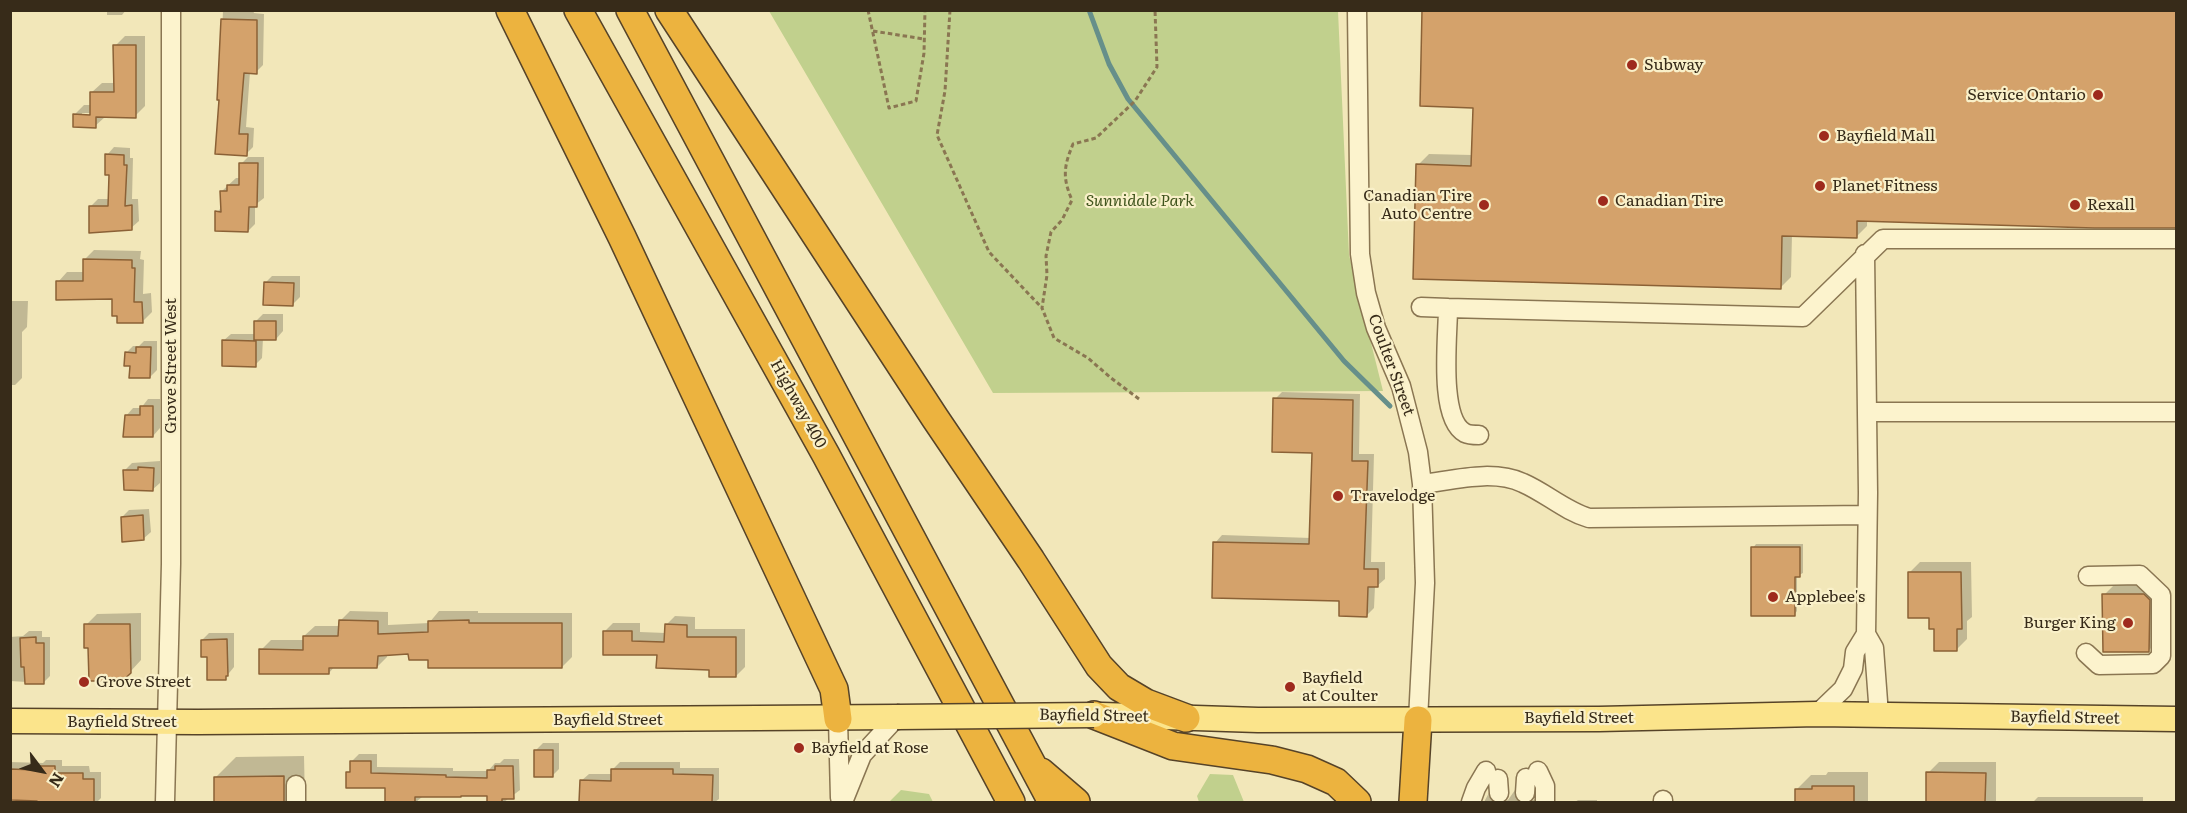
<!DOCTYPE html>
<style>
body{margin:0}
#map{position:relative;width:2187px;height:813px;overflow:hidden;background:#f2e7b9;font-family:Literata,serif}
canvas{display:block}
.frame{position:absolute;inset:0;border:12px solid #372b19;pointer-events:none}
.north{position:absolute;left:12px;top:741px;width:60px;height:60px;-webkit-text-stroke:4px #f9f0c9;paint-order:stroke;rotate:122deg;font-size:16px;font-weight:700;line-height:24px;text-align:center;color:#372b19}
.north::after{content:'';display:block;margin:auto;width:21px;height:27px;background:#372b19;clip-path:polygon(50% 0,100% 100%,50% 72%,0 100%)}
</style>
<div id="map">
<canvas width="2187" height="813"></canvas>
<div class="frame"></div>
<div class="north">N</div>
</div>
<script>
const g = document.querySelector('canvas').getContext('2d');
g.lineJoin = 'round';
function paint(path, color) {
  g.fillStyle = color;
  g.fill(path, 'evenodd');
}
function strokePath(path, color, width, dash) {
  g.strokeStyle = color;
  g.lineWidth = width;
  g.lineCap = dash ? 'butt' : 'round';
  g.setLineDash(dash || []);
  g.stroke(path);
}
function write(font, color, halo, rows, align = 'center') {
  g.font = font + ' Literata,serif';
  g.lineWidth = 4.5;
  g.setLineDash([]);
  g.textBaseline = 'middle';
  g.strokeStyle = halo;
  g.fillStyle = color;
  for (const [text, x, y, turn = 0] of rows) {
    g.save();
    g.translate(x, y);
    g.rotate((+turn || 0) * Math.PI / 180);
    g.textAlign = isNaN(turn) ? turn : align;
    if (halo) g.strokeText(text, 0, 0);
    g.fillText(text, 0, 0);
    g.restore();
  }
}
const green = new Path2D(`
 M769,11H1338L1349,255L1383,391L993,393Z
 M1210,774L1233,775L1244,802H1199L1197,796Z
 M901,790L929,794L933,802H889Z`);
const shadow = new Path2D(`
 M107,10H126L122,15H107Z
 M223,10H253L254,13L264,14L263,65L256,72H250L246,127L254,128L253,147L246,154L217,153Z
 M1424,10H2176V226H2094L1867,220V226L1856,237L1792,235L1791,277L1780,288L1418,165L1429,154L1472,155L1474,107Z
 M125,36H145V106L135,116L105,117L95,126L74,115L84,105H92V92L102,83H115V46ZM82,113H98L97,116H82Z
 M114,147L130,148V158H133L132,199H138L139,221L131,228L91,206L98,199H110L111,174L107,155Z
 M248,157H264V198L255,205V224L248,231L217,212L222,207V191L236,178H241V164Z
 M94,250L141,251L140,259L144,260L143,294L151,293L152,312L142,322L113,298L58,282L67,272H84L85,259Z
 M272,276H300V297L293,304L265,283Z
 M10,301H28L27,327L22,332V378L15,385H10Z
 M263,314H283V331L276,339L263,338L262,358L255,365L223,341L231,334H256V321Z
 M144,341H157V370L150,377L131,364L126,353L133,346H139Z
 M1282,392L1360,394L1359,454H1374L1371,562H1385V579L1377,586H1375L1374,608L1367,615L1341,600L1215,543L1222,535L1311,538L1313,451L1275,399Z
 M148,399H160V428L153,436L126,416L133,408H141Z
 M160,461V483L152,490L125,470L132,463Z
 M149,509L151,532L143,539L122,517L129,510Z
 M1756,544H1803V573L1797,576V611L1794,615L1753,548Z
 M1920,562H1971L1972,617L1967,621V639L1956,650L1936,628L1909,573Z
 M2115,584H2155L2160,639L2149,650L2104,595Z
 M350,611L388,612V625L429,623L439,611H478V613H572V657L562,667L429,658L410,653L387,654V657L377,667L335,666L329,673L261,650L271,640H304V636L315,626H340V621Z
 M141,613V660L130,672L89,647L86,625L97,614Z
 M675,616L695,617V629H745V667L736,676L658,653L604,632L613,623H640V632L666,633V625Z
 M29,631H42V637H50V676L43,683L10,681V637L23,636Z
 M209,633H234V667L225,678L208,656L202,640Z
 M543,743H559V769L552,776L536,750Z
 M359,754H377V767L453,768V771H488L495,763H500L504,759H519L520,790L504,802H489V794L422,797L416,802H387V787L348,773L352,769V761Z
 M304,756L305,802H215V778L236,757Z
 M46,760H62V766H89L90,772H101V798L97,802H38V799L10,798V762L43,763Z
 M620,762H680V768H719V799L715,802H581V781L589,774H613V769Z
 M1939,762H1996V802H1927L1928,773Z
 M1828,772H1868V802H1797V789L1811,775H1826Z
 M1515,790H1517L1522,800L1529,802L1537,798L1538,802H1484L1490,791L1493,797L1503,802L1508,800Z
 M2038,797H2143V802H2033Z
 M1578,800H1597V802H1575Z`);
const stream = new Path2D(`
 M1089,10L1109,64L1128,99L1344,361L1390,406`);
const building = new Path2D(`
 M1422,10H2176V228H2094L1857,221V238L1782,236L1781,289L1413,279L1416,164L1471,166L1473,108L1420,106Z
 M221,19L257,20V74L244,73L239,134H248L247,156L215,154L219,100H217Z
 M113,45H136V118L96,117V128L73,127V114L90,115V92H114Z
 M105,154L124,155V165H127L125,206L132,205V230L89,233V206H108L109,175H105Z
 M239,163H258L257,207H249L248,232L215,231V211L221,212L220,191H227V185H239Z
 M83,259L132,260V268H135L134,302H142L143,323H117V316H112V299L56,300V281H83Z
 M264,282L294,283L293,306L263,305Z
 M254,321H276V340H254Z
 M222,340L256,341V367L222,366Z
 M136,347H151L150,378H129L130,366H124L125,352L136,353Z
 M1273,398L1353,400L1352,461H1368L1364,569H1378V587H1368L1367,617L1339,616V601L1212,598L1213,542L1309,544L1312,453L1272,452Z
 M140,406H153V437H123L125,415H140Z
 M138,467L154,468L153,491L124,490L123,470H138Z
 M143,515L144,540L122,542L121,517Z
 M1751,547H1800V577H1795V616H1751Z
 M1908,572H1961L1962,629H1957V651H1934V629H1929V618H1908Z
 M2102,594H2144L2150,600L2149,652H2103Z
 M339,620L378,621V634L428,632V621L469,620V623H562V668H428V660H409L408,654L378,656L377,668H329V674H259V649L303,650V636H338Z
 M84,624H130L131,673L122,681H89L88,648H84Z
 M665,624L687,625V637H736V677H709V670L656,668L657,655H603V631H632V641L664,642Z
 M36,637V643H44V684H25L24,667H21L20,638Z
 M227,639L228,676H226V680H207V657H201V640Z
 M534,750H553V777H534Z
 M350,761H371V773L446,775V777L487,778V770H495V766H513L514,799H502V802H487V796H461V797H415V802H385V788H346V772H350Z
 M37,766H55V773H83V779H94V802H37V801L10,800V769L37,770Z
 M611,769H673V774L713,775L712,802H579L580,780L611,781Z
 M1926,772L1986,773L1985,802H1926Z
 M284,776V802H214V777Z
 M1812,786H1854V802H1795V789H1812Z`);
const path = new Path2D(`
 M868,10L889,108L916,101L924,53L925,10
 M950,10L945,91L937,135L989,252L1042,308
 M873,31L924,39
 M1139,399L1111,378L1088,358L1054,338L1042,308L1047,275L1046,256L1051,232L1062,220L1072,200C1062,177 1064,166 1073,144L1096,138L1135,101L1157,67L1155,10`);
const minor = new Path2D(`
 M1357,10L1360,254L1366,293L1376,328L1401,386L1418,452L1422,484L1425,583L1418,720
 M1865,254L1868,493L1866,634L1874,648L1879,715
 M1421,307L1448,308
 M1867,412H2176
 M1479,435C1475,435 1469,435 1465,433C1438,419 1448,335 1448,308L1803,317L1883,239H2176
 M1422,484C1454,480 1493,469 1523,483C1546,493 1565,511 1589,518L1867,515
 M2086,653L2099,665L2153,664L2161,656V595L2140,575L2088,576
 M1817,714L1843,689L1853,669L1855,652L1866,634
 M838,719L840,798
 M1538,771L1545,786V802
 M1498,779L1499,793
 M296,785V802
 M1525,793L1526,778
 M165,802L171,564V10
 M843,802L862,755L897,717
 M1471,802L1476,788L1486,771
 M1663,802V800`);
const major = new Path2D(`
 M1102,715L1258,720L1599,719L1817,714L2176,719
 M10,721L198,722L897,717`);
const highway = new Path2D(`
 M510,10L622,237L834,689L838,719
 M578,10L826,455L1011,802
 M630,10L1052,802
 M669,10L935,418L1031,560L1099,666L1119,687L1146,703L1186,718
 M1094,715L1173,746L1272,760L1307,769L1336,782L1357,802
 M1041,772L1076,802
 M1413,802L1418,720`);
const majorBridge = new Path2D(`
 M897,717L1094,715`);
const markers = [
 [1632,65,6,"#9e2a1d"],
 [2098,95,6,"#9e2a1d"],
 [1824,136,6,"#9e2a1d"],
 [1820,186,6,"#9e2a1d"],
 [1603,201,6,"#9e2a1d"],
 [1484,205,6,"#9e2a1d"],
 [2075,205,6,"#9e2a1d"],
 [1338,496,6,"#9e2a1d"],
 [1773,597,6,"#9e2a1d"],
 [2128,623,6,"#9e2a1d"],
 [84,682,6,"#9e2a1d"],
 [1290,687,6,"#9e2a1d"],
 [799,748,6,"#9e2a1d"]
];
const poiNames = [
 ["Subway",1644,65],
 ["Service Ontario",2086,95,"right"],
 ["Bayfield Mall",1836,136],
 ["Planet Fitness",1832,186],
 ["Canadian Tire",1472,196,"right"],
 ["Auto Centre",1472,214,"right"],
 ["Canadian Tire",1615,201],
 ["Rexall",2087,205],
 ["Travelodge",1350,496],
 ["Applebee's",1785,597],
 ["Burger King",2116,623,"right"],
 ["Bayfield",1302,678],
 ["at Coulter",1302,696],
 ["Grove Street",96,682],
 ["Bayfield at Rose",811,748]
];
const parkNames = [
 ["Sunnidale Park",1140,201]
];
const streetNames = [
 ["Coulter Street",1391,365,70],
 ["Grove Street West",171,366,-90],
 ["Highway 400",798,404,61],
 ["Bayfield Street",1094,716,1],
 ["Bayfield Street",1579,718],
 ["Bayfield Street",2065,718,1],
 ["Bayfield Street",608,720],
 ["Bayfield Street",122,722]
];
paint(green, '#c1d08d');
paint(shadow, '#0003');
strokePath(stream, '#668f8a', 5);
paint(building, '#d4a26b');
strokePath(building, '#8b6136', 1.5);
strokePath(minor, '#8a7652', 21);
strokePath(major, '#564328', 27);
strokePath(highway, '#564328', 30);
strokePath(path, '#8a7652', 3, [4.5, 3]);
strokePath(minor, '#fcf3cd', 18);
strokePath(major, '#fbe48b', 24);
strokePath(highway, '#ecb33f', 27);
strokePath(majorBridge, '#564328', 27, []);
strokePath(majorBridge, '#fbe48b', 24);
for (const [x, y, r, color] of markers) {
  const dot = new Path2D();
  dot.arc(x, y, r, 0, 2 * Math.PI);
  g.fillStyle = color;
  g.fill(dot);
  strokePath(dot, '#f9f0c9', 2);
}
write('16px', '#372b19', '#f9f0c9', poiNames, 'left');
write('italic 16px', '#41551e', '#f9f0c9', parkNames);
write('16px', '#372b19', '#f9f0c9', streetNames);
</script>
